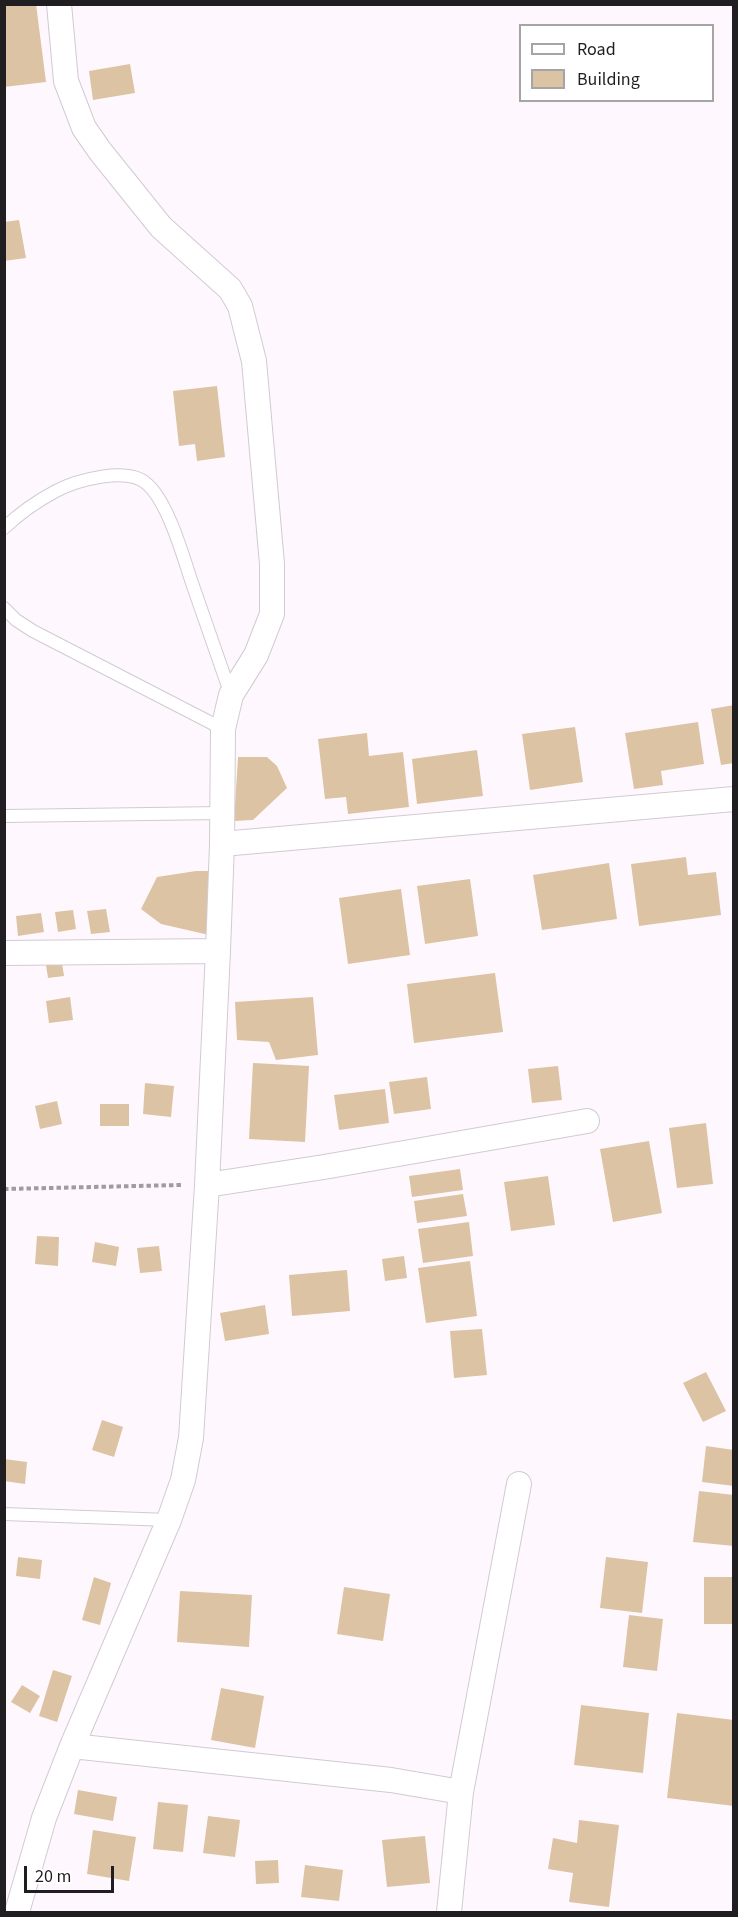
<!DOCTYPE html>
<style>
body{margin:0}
#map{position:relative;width:738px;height:1917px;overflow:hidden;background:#fef8fe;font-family:"Source Sans 3",sans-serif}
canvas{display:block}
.frame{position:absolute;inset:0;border:6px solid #211e21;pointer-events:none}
.legend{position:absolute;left:519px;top:24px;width:195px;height:78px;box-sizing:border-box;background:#fff;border:2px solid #a6a5a6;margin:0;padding:8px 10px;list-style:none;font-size:18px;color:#211e21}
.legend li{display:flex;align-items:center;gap:12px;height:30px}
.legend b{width:30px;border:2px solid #a6a5a6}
.scale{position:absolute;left:24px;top:1866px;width:90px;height:27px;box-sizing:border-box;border:3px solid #211e21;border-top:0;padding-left:8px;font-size:18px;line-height:21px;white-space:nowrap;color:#211e21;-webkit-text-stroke:4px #fff;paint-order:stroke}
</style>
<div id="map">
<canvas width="738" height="1917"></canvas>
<div class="frame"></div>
<ul class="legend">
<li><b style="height:8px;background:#fff"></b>Road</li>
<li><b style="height:16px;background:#dcc3a3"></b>Building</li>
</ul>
<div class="scale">20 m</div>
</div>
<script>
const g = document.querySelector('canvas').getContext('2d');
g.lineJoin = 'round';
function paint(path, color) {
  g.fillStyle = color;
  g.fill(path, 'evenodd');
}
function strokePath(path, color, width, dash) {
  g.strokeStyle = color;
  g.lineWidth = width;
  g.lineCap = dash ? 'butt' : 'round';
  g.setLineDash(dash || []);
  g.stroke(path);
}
const building = new Path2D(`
 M19,4H36L46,82L4,87V6Z
 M130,64L135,93L93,100L89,71Z
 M19,220L26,258L4,261V222Z
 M217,386L225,457L197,461L195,444L179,446L173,391Z
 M734,705V763L721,765L711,709Z
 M698,722L704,764L661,771L663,785L634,789L625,733Z
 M575,727L583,782L530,790L522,734Z
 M367,733L369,756L403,752L409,807L348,814L346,797L325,799L318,739Z
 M477,750L483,796L417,804L412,759Z
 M238,757H267L277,766L287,788L253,820L234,821Z
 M686,857L688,875L716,872L721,915L639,926L631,864Z
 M609,863L617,919L542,930L533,875Z
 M196,871H221L218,937L161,924L141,909L157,877Z
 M470,879L478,936L425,944L417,886Z
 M401,889L410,955L348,964L339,898Z
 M106,909L110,932L91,934L87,911Z
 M73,910L76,929L58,932L55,912Z
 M41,913L44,932L18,936L16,916Z
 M62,963L64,976L48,978L46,965Z
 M495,973L503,1032L414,1043L407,984Z
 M70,997L73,1020L49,1023L46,1001Z
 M313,997L318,1055L276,1060L269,1042L237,1040L235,1002Z
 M253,1063L309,1066L305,1142L249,1139Z
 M558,1066L562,1100L532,1103L528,1069Z
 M427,1077L431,1109L394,1114L389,1082Z
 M145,1083L174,1086L171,1117L143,1114Z
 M385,1089L389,1123L339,1130L334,1095Z
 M57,1101L62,1124L40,1129L35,1106Z
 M100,1104H129V1126H100Z
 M706,1123L713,1184L677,1188L669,1128Z
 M649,1141L662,1213L613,1222L600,1149Z
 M460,1169L463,1190L412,1197L409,1176Z
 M548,1176L555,1225L511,1231L504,1182Z
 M463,1194L467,1216L417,1223L414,1201Z
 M469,1222L473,1256L423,1263L418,1229Z
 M37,1236L59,1237L58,1266L35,1264Z
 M95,1242L119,1247L116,1266L92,1262Z
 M159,1246L162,1271L140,1273L137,1248Z
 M404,1256L407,1278L385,1281L382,1259Z
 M470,1261L477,1316L426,1323L418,1268Z
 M347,1270L350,1311L292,1316L289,1275Z
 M265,1305L269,1334L225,1341L220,1313Z
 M482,1329L487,1375L454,1378L450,1331Z
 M706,1372L726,1411L703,1422L683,1383Z
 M102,1420L123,1427L114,1457L92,1450Z
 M706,1446L734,1450V1486L702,1482Z
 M4,1459L27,1462L25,1484L4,1481Z
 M699,1491L734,1495V1546L693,1542Z
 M18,1557L42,1560L40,1579L16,1576Z
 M606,1557L648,1562L642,1613L600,1608Z
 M94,1577L111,1583L100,1625L82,1620Z
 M704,1577H734V1624H704Z
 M344,1587L390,1594L383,1641L337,1634Z
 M180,1591L252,1595L249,1647L177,1642Z
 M629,1615L663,1619L657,1671L623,1667Z
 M53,1670L72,1676L57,1722L39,1716Z
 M22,1685L40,1696L30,1713L11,1702Z
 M221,1688L264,1696L255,1748L211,1740Z
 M581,1705L649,1713L643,1773L574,1765Z
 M677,1713L734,1720V1806L667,1798Z
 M78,1790L117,1797L113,1821L74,1814Z
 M158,1802L188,1805L183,1852L153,1849Z
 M208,1816L240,1820L235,1857L203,1853Z
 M579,1820L619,1825L609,1907L569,1902L573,1873L548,1869L553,1838L577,1843Z
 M93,1830L136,1837L129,1881L87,1874Z
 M425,1836L430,1883L387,1887L382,1840Z
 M278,1860L279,1883L256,1884L255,1861Z
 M305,1865L343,1870L339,1901L301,1897Z`);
const path = new Path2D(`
 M4,1189L181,1185`);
const service = new Path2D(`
 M4,528C20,513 37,501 56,491C77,480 128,466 147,484C168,502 183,556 192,583C205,620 218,657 231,695
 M4,608L16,620L33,631L223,729
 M4,816L222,813
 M4,1514L169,1520`);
const minor = new Path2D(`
 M222,844L734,799
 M4,953L218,951
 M207,1185L324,1167L587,1121
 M72,1746L391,1780L461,1792L449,1912
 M461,1792L519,1484
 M17,1912L44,1818L72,1746L169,1520L183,1480L191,1438L207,1185L218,951L222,844L223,729L231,695L256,655L272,614V564L254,361L240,306L230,289L161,227L100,151L84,128L66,81L59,4`);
paint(building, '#dcc3a3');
strokePath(service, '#d2cad3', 14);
strokePath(minor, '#d2cad3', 26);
strokePath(path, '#9f9b9f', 4, [4.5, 3]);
strokePath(service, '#fff', 12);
strokePath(minor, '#fff', 24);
</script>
